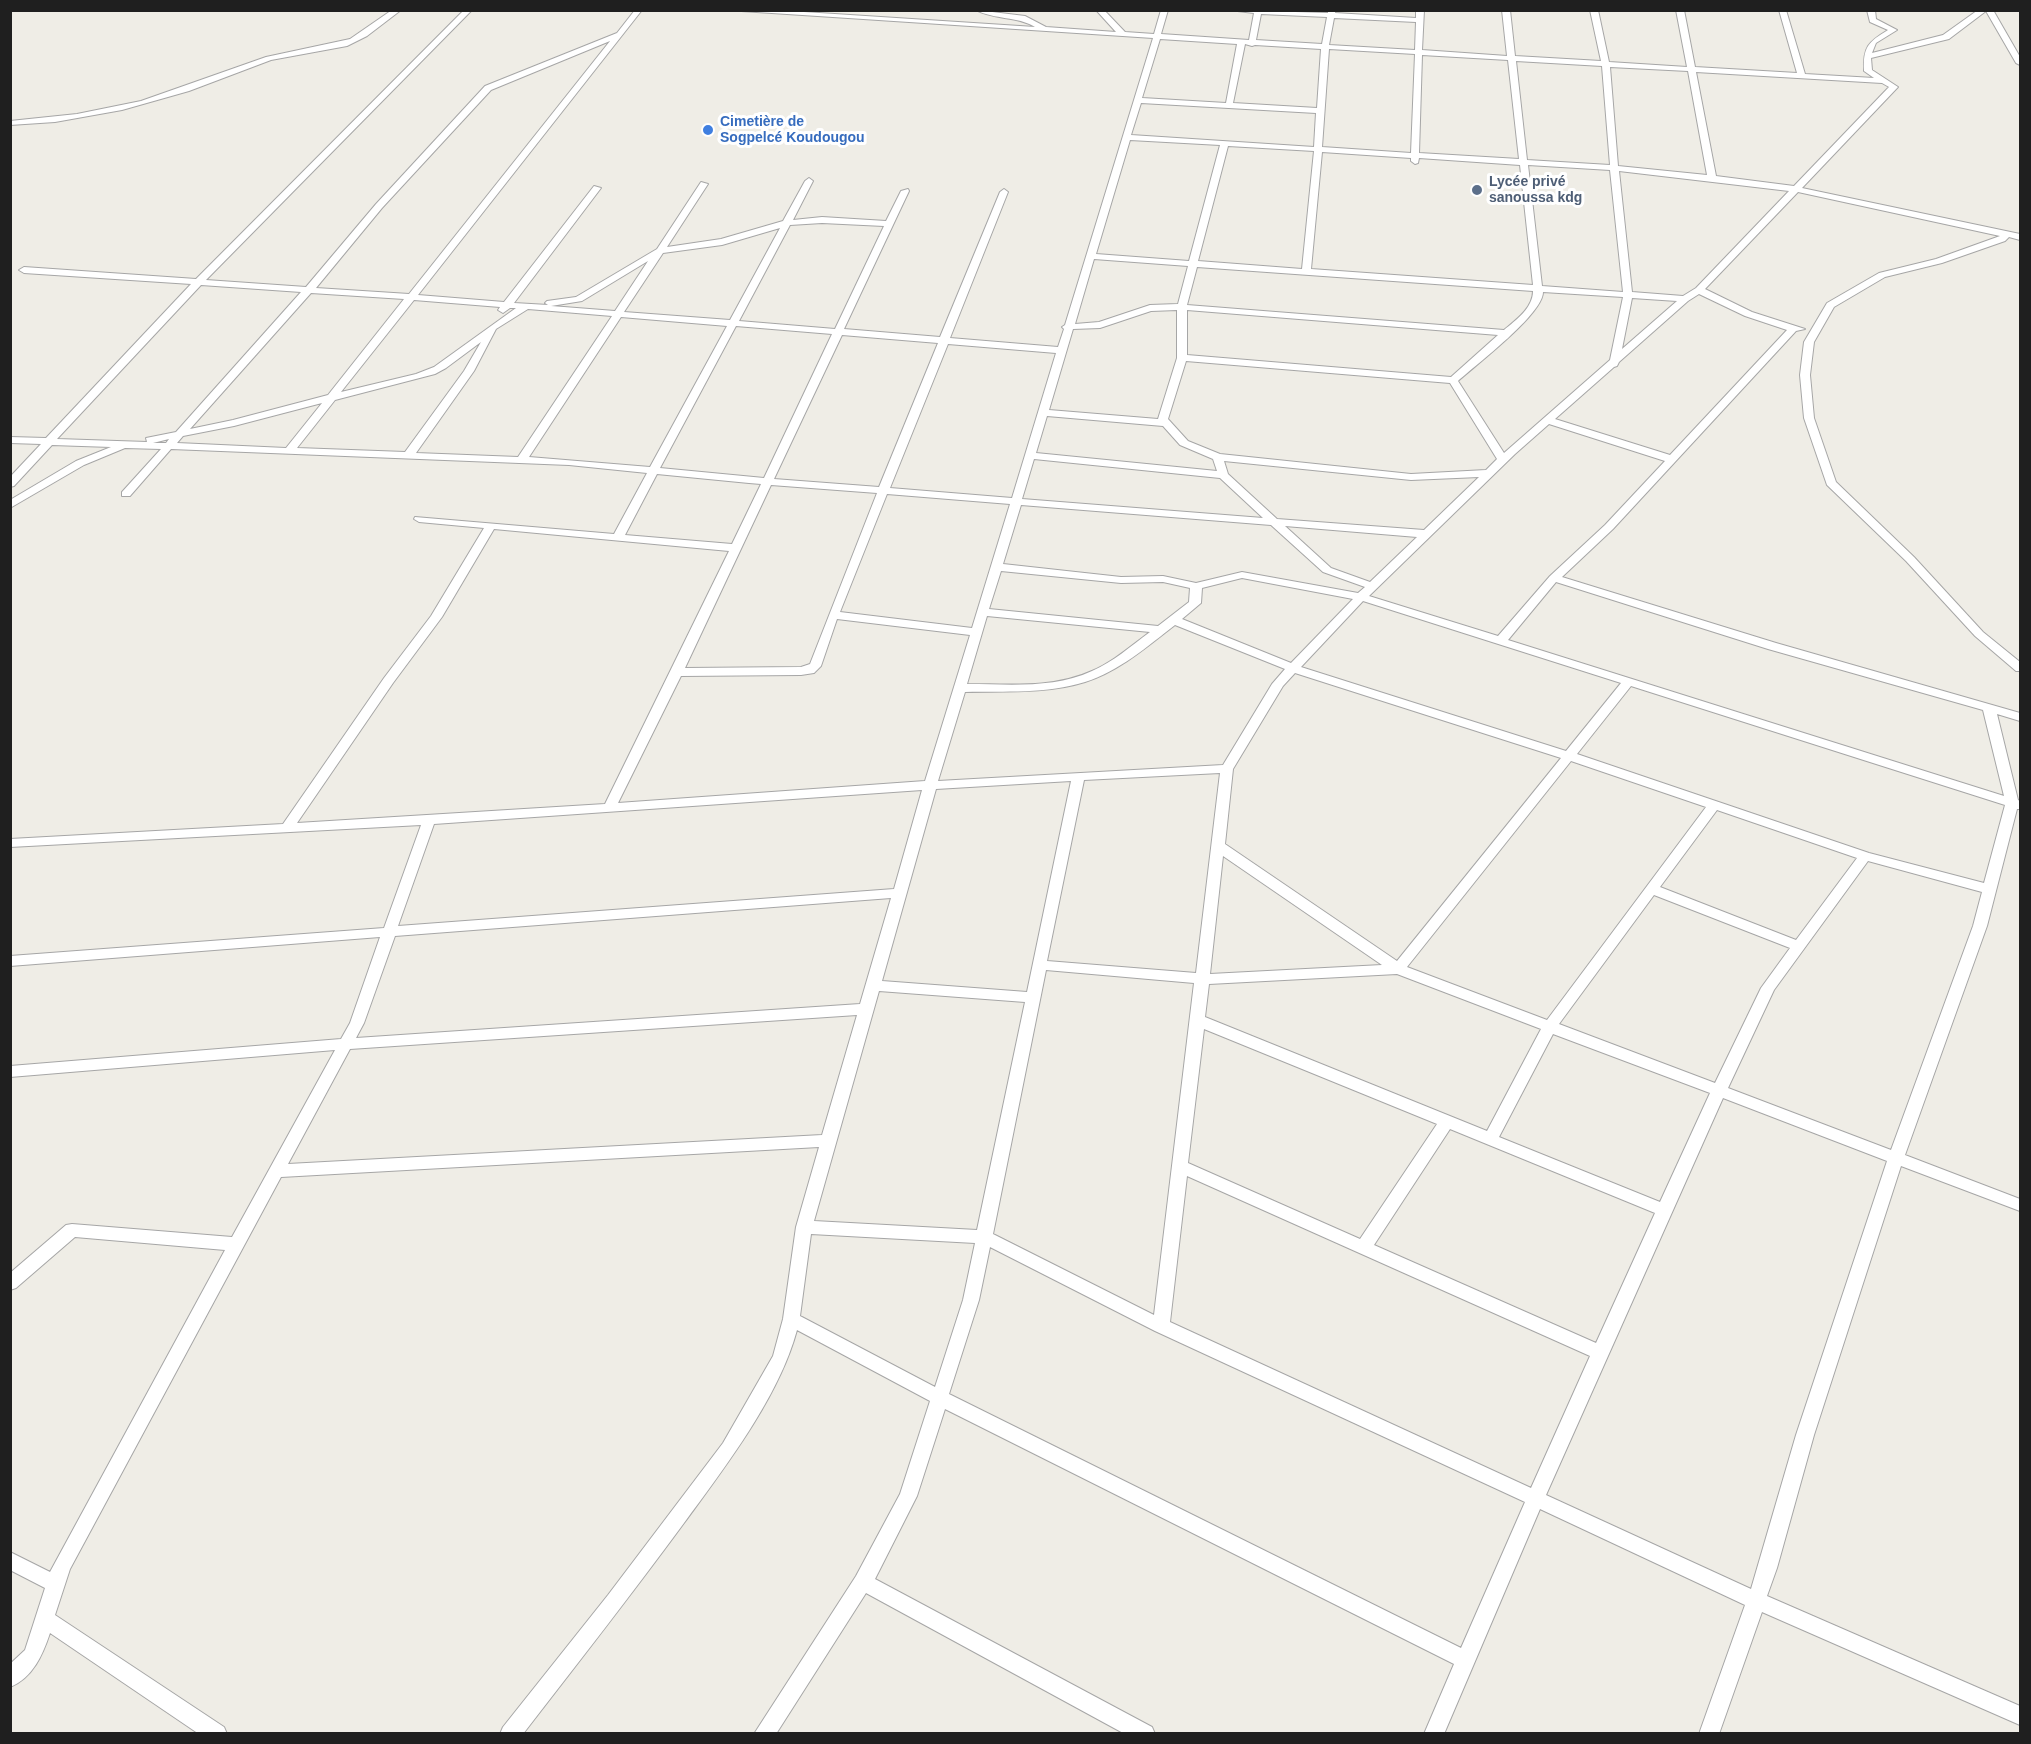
<!DOCTYPE html>
<meta charset="utf-8">
<style>
body{margin:0}
#map{position:relative;width:2031px;height:1744px;overflow:hidden;background:#efede6;font-family:Arial,sans-serif}
canvas{display:block}
.frame{position:absolute;inset:0;border:12px solid #1f1f1f;pointer-events:none}
</style>
<div id="map">
<canvas width="2031" height="1744"></canvas>
<div class="frame"></div>
</div>
<script>
const g = document.querySelector('canvas').getContext('2d');
g.lineJoin = 'round';
function strokePath(path, color, width, dash) {
  g.strokeStyle = color;
  g.lineWidth = width;
  g.lineCap = dash ? 'butt' : 'round';
  g.setLineDash(dash || []);
  g.stroke(path);
}
function paint(path, color) {
  g.fillStyle = color;
  g.fill(path, 'evenodd');
}
function write(font, color, halo, rows, align = 'center') {
  g.font = font + ' Arial,sans-serif';
  g.lineWidth = 6;
  g.setLineDash([]);
  g.textBaseline = 'middle';
  g.strokeStyle = halo;
  g.fillStyle = color;
  for (const [text, x, y, turn = 0] of rows) {
    g.save();
    g.translate(x, y);
    g.rotate((+turn || 0) * Math.PI / 180);
    g.textAlign = isNaN(turn) ? turn : align;
    if (halo) g.strokeText(text, 0, 0);
    g.fillText(text, 0, 0);
    g.restore();
  }
}
const street = new Path2D(`
 M392,10H401L367,36L347,46L271,60L189,91L122,110L55,122L10,125V121L77,114L141,101L266,57L350,39Z
 M464,10H472L206,280L306,287L376,204L485,86L617,33L635,10H642L418,295L504,302L594,186L601,188L514,303L548,305L545,303L547,301L576,297L657,249L701,182L708,184L667,247L721,239L783,221L805,181L809,178L813,181L793,220L822,217L886,221L901,191L908,189L909,191L844,329L940,337L1000,192L1004,189L1008,192L950,338L1058,347L1064,329L1062,327L1065,325L1153,38L726,10H773L1035,27C1017,16 995,20 976,10L1025,16L1046,27L1116,32L1096,10H1104L1125,32L1154,34L1161,10H1168L1161,34L1249,40L1254,13L1229,10L1328,13V10H1336L1335,13L1416,18V10H1424L1422,50L1507,56L1502,10H1510L1515,56L1601,61L1590,10H1598L1609,62L1687,67L1676,10H1684L1695,67L1797,73L1779,10H1786L1805,74L1874,78L1864,71C1863,47 1868,42 1888,30L1870,22L1867,10H1875L1876,19L1897,30L1876,43L1872,53L1943,35L1978,10H1993L2020,57V65L2016,63L1986,11L1949,39L1871,58L1872,70L1898,87L1802,188L2020,234V240L2009,237L2005,241L1942,263L1885,277L1834,307L1814,342L1810,375L1814,418L1836,482L1914,557L1983,632L2020,662V671H2016L1975,636L1906,561L1827,485L1804,418L1800,375L1804,342L1827,303L1879,273L1936,259L2000,236L1798,192L1705,289L1752,312L1805,329L1796,331L1613,529L1562,577L1776,643L2020,713V721L1997,714L2018,800L2020,801V809H2017L1987,926L1905,1155L2020,1199V1211L1901,1166L1814,1435L1777,1568L1767,1596L2020,1706V1725L1762,1612L1719,1734H1699L1745,1605L1540,1509L1444,1734H1424L1454,1664L945,1409L917,1496L875,1579L1152,1727L1155,1734H1125L866,1593L776,1734H754L856,1576L900,1494L930,1401L797,1330C779,1397 725,1467 684,1523C632,1594 577,1664 523,1734H500L503,1727L608,1595L723,1443L773,1356L783,1319L796,1227L819,1147L281,1177L70,1569L55,1615L224,1727L227,1734H199L50,1633C43,1654 33,1678 10,1687V1664L25,1650L45,1588L10,1570V1552L50,1572L225,1250L75,1237L16,1288L10,1290V1273L66,1225L72,1224L232,1237L335,1050L10,1077V1066L341,1039L350,1023L380,937L10,966V956L384,928L421,825L10,847V839L283,824L384,678L431,616L484,528L419,522L414,519L415,517L614,534L647,473L569,465L171,449L130,496H122V492L161,449L125,448L84,465L10,508V500L76,461L111,447L52,445L14,486L10,487V477L41,444L10,443V437L46,438L191,284L24,273L19,270L24,267L196,279ZM1261,14L1327,17L1322,44L1256,40ZM1334,18L1416,22L1415,50L1329,45ZM1160,39L1237,44L1226,103L1142,98ZM610,41L409,294L316,288L382,208L491,90ZM1245,44L1252,46L1255,45L1321,49L1317,108L1233,103ZM1329,49L1415,54L1411,153L1322,147ZM1422,55L1508,60L1519,159L1419,153ZM1516,61L1602,66L1610,165L1527,160ZM1610,67L1688,71L1707,175L1618,166ZM1696,72L1882,83L1889,87L1794,186L1716,176ZM1141,103L1316,113L1314,147L1131,135ZM1130,140L1220,145L1189,261L1096,254ZM1228,146L1314,151L1302,269L1198,261ZM1322,152L1411,158V161L1415,164L1418,163L1419,158L1520,165L1533,285L1311,269ZM1528,165L1610,170L1623,292L1542,286ZM1619,171L1789,191L1696,288L1683,296L1632,292ZM822,223L884,226L835,329L739,321L790,225ZM780,228L730,320L624,312L663,253L722,245ZM1094,259L1188,266L1178,304L1150,305L1099,322L1075,324ZM648,261L615,311L551,306L582,301ZM1197,267L1533,291C1533,308 1516,320 1504,330L1187,305ZM201,285L301,292L176,432L146,438L147,442L57,439ZM1543,292L1623,297L1610,360L1504,453L1458,381C1477,364 1543,314 1543,292ZM311,293L404,299L328,395L233,420L190,429ZM1699,294L1745,316L1787,330L1670,455L1555,419L1614,367L1617,366L1619,362L1688,301ZM1632,298L1677,301L1622,349ZM414,300L500,307L498,310L503,313L510,308H516L434,367L416,374L341,392ZM528,309L612,316L518,457L416,453L474,371L496,329ZM1177,310V358L1158,419L1049,410L1073,329L1100,328L1151,311ZM1187,310L1498,335L1451,377L1187,355ZM621,317L727,326L650,467L529,457ZM736,326L832,334L764,478L660,468ZM842,335L938,343L879,487L774,479ZM481,342L464,371L405,452L297,448L335,400L435,374L446,368ZM948,344L1056,353L1012,498L890,488ZM1186,361L1450,383L1497,459L1486,470L1411,474L1220,454L1188,441L1168,419ZM322,403L286,448L177,443L183,436L234,426ZM1047,416L1163,426L1180,445L1213,459L1217,471L1036,453ZM1549,424L1665,461L1605,525L1550,576L1498,636L1369,596L1515,454ZM169,439L166,443H153ZM1034,459L1220,478L1263,518L1022,499ZM1224,461L1411,480L1479,477L1424,530L1277,519L1228,474ZM657,474L749,483L761,484L732,544L625,535ZM771,485L877,493L810,664L801,667L685,668ZM887,494L1010,504L972,628L840,612ZM1021,505L1271,525L1323,572L1365,587L1358,593L1242,572L1196,583L1163,576L1121,577L1003,564ZM1285,526L1417,537L1370,582L1331,568ZM494,529L729,551L605,804L297,823L393,683L442,617ZM1001,571L1121,583L1163,582L1190,588L1189,602L1158,626L989,609ZM1242,578L1353,599L1291,663L1182,619L1201,603L1202,588ZM1556,582L1768,649L1983,710L2004,796L1508,640ZM1363,601L1621,683L1566,751L1301,667ZM987,616L1150,632C1131,646 1113,662 1092,671C1053,689 1008,684 967,684ZM837,619L970,635L925,781L618,803L681,676L801,675L814,673L821,666ZM1175,625L1285,669L1272,684L1223,765L938,781L965,692C1005,691 1047,694 1085,682C1118,672 1148,646 1175,625ZM1295,673L1561,758L1397,961L1225,844L1233,769L1283,686ZM1631,686L2005,805L1984,883L1869,853L1577,754ZM1571,761L1706,807L1547,1020L1407,967ZM1220,773L1196,973L1047,961L1084,780ZM1071,781L1027,992L882,981L936,789ZM922,790L894,889L398,926L434,824ZM1717,810L1857,858L1796,940L1660,887ZM1223,856L1382,965L1210,974ZM1868,861L1982,892L1973,926L1891,1150L1728,1088L1774,990ZM1654,895L1790,948L1761,988L1715,1083L1559,1024ZM891,898L860,1004L356,1038L364,1023L395,936ZM1046,970L1194,983L1154,1315L993,1234ZM1397,974L1541,1029L1487,1131L1205,1017L1209,984ZM879,991L1025,1002L977,1230L814,1221ZM857,1015L822,1135L288,1164L350,1049ZM1204,1029L1437,1124L1360,1239L1188,1163ZM1553,1034L1710,1093L1660,1202L1499,1137ZM1723,1098L1887,1161L1796,1435L1751,1589L1546,1495ZM1450,1129L1655,1213L1596,1343L1374,1245ZM1187,1176L1590,1356L1531,1488L1170,1322ZM811,1234L975,1243L963,1300L935,1387L800,1316ZM990,1247L1155,1331L1525,1502L1461,1648L949,1394L979,1300Z`);
const markers = [
 [708,130,6,"#3f7fe0"],
 [1477,190,6,"#5c6f8a"]
];
const farShopnames = [
 ["Cimetière de",720,122],
 ["Sogpelcé Koudougou",720,138]
];
const farServicenames = [
 ["Lycée privé",1489,182],
 ["sanoussa kdg",1489,198]
];
strokePath(street, '#a6a6a6', 2);
paint(street, '#fff');
for (const [x, y, r, color] of markers) {
  const dot = new Path2D();
  dot.arc(x, y, r, 0, 2 * Math.PI);
  g.fillStyle = color;
  g.fill(dot);
  strokePath(dot, '#fff', 2);
}
write('bold 14px', '#366cbe', '#fff', farShopnames, 'left');
write('bold 14px', '#4e5e75', '#fff', farServicenames, 'left');
</script>
